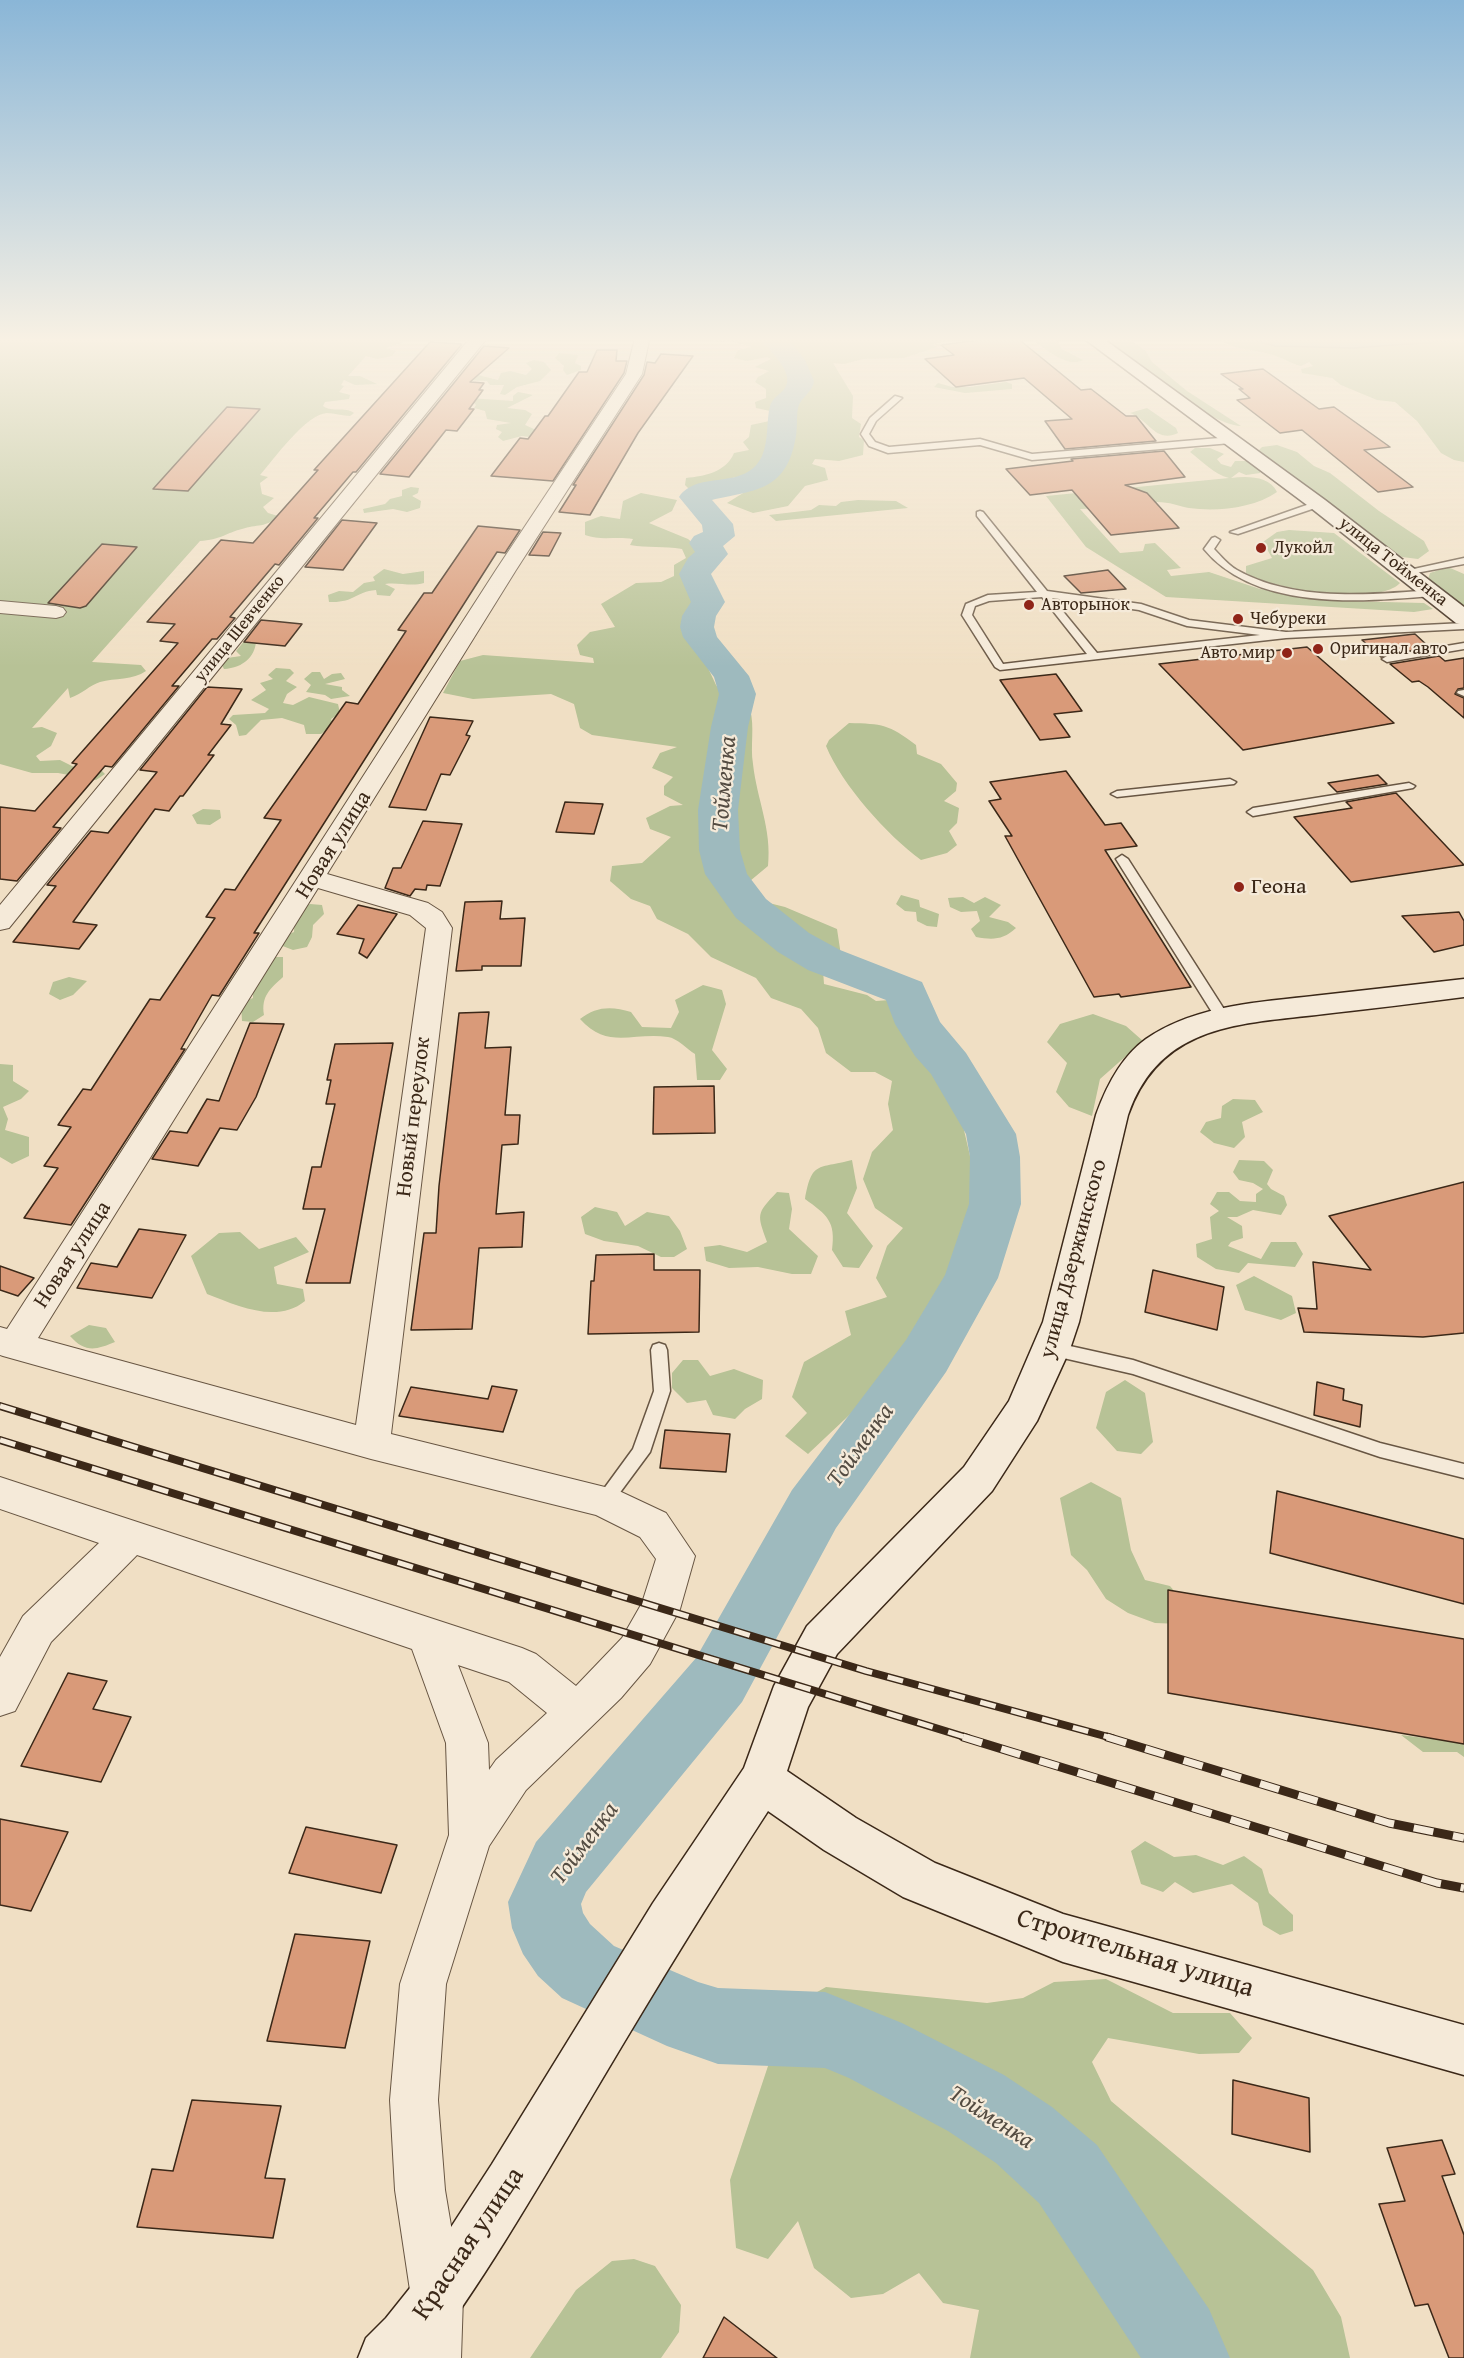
<!DOCTYPE html>
<meta charset="utf-8">
<style>
body{margin:0}
canvas{display:block;background:#f0dfc4}
</style>
<canvas width="1464" height="2358"></canvas>
<script>
const g = document.querySelector('canvas').getContext('2d');
g.lineJoin = 'round';
function paint(path, color) {
  g.fillStyle = color;
  g.fill(path, 'evenodd');
}
function strokePath(path, color, width, dash) {
  g.strokeStyle = color;
  g.lineWidth = width;
  g.lineCap = dash ? 'butt' : 'round';
  g.setLineDash(dash || []);
  g.stroke(path);
}
function write(font, color, halo, rows, align = 'center') {
  g.font = font + ' "Gentium Book Plus",serif';
  g.lineWidth = 4.5;
  g.setLineDash([]);
  g.textBaseline = 'middle';
  g.strokeStyle = halo;
  g.fillStyle = color;
  for (const [text, x, y, turn = 0] of rows) {
    g.save();
    g.translate(x, y);
    g.rotate((+turn || 0) * Math.PI / 180);
    g.textAlign = isNaN(turn) ? turn : align;
    if (halo) g.strokeText(text, 0, 0);
    g.fillText(text, 0, 0);
    g.restore();
  }
}
const green = new Path2D(`
 M0,337H398L397,339L404,342L386,348L396,351L392,356L377,359L366,356L348,376H360L377,384L355,385L344,380L341,385L344,386L339,392L350,395L349,399L325,402L323,406C333,413 344,406 354,413L350,416C343,416 334,413 327,413C306,414 274,459 260,475L268,477L260,483L262,494L274,498L263,507L268,513L278,516C267,528 256,524 242,529C226,533 220,540 200,541L92,662L141,665L146,671C133,680 115,678 100,682C90,685 82,694 70,698L68,688L32,728L42,727L57,733L51,746L36,756L40,761L60,760L84,772L101,770L105,774L96,780L58,773H32L0,764Z
 M708,337H767L766,341L771,343L772,337H965L933,344L937,347L904,358L863,359L844,364L833,363L853,396L852,418L861,424L859,437L864,440L863,455L839,461L815,459L812,464L825,468L828,480L805,486L788,506L753,513L727,503L756,485L757,480C742,468 710,488 691,491L685,485L686,478C705,476 726,472 734,453L749,450L743,442L749,437L751,425L774,420L784,427L781,436L784,438L787,437L793,411L775,412L756,408L755,402L766,398V389L755,382L758,377L769,371L755,367L771,359L767,357L747,361L734,358L738,350L751,347L731,341L717,342Z
 M1030,337H1055L1062,349L1083,360C1068,369 1041,347 1030,337Z
 M1102,337H1126L1146,351L1152,362L1187,391L1241,426C1207,424 1130,362 1102,337Z
 M1216,337H1242L1275,346L1353,348L1464,340V462L1454,460L1441,453L1417,421L1395,402L1377,400L1341,385L1332,378L1302,373L1301,369L1313,366L1309,362L1301,366C1290,363 1281,357 1270,354C1252,349 1231,350 1216,337Z
 M559,353L578,355L575,363L581,366V370L567,375L563,370L564,366L555,358Z
 M534,360L544,362L551,370L540,381L517,387L505,395L500,394L504,385H490L487,381L463,380L474,374L498,380L501,373L510,371L526,375L532,369L526,363Z
 M1006,382L1012,384V389L965,393L934,387L938,383L952,387H970Z
 M518,392L533,395L507,408L525,410L532,414L525,425L534,429H541L536,438L522,436L503,441L498,437L502,432L496,429L497,425L511,423L487,419L485,411L474,408L476,405L469,398L513,401V396Z
 M1147,408L1176,428L1178,433C1156,444 1148,419 1130,413Z
 M1277,445L1297,452L1314,466L1330,473L1379,511L1424,541L1429,551L1418,559L1402,557L1255,454L1262,447Z
 M1195,448H1210L1224,454L1217,459L1221,464L1231,467L1235,461H1250L1262,467L1260,473L1246,475L1239,472L1231,478C1248,476 1269,476 1277,492C1254,508 1217,512 1189,508C1178,506 1170,502 1157,502L1154,506L1080,509L1120,553L1143,551L1145,544L1155,543L1181,568L1167,570L1171,576L1209,572L1260,589L1304,596L1344,601L1424,603L1433,609L1414,612L1166,597L1086,547L1046,496L1229,478C1214,474 1203,462 1190,452Z
 M411,487L419,488L418,493L412,496L421,501L420,508L407,512L393,509L364,513L363,509L385,504L390,499L402,496V490Z
 M641,493L677,500L672,511L649,523L688,539L703,552L700,564L701,577L689,584L698,594L699,607L686,621L716,685L728,703L750,709C755,728 750,745 753,764C757,800 772,829 768,866L744,886L745,893L753,899L785,907L837,929L842,962L823,970L824,984L867,995L876,1001L890,1000L911,1012L918,1031L954,1071L963,1094L960,1113L980,1199L966,1270L915,1353L808,1454L785,1436L807,1413L792,1397L804,1362L851,1335L845,1311L887,1297L876,1278L887,1246L903,1228L875,1208L863,1179L872,1152L893,1130L888,1104L892,1081L875,1072H851L826,1053L818,1028L801,1009L771,998L756,978L711,957L688,934L657,919L650,906L631,899L610,881L612,866L642,863L671,837L650,829L646,818L670,806L683,805L664,795V786L673,777L652,768L660,753L677,747L592,735L580,728L574,704L551,694L473,699L443,693L460,661L483,655L594,663L593,658L580,655L577,645L590,632L615,627L601,604L636,583L661,582L674,576V565L686,558L682,549C664,546 648,548 630,545L633,539C616,536 601,541 585,535V522L601,516L620,519L623,501Z
 M858,500L896,501L908,508L776,521L769,515L811,510L819,505L836,506L841,502Z
 M1289,530L1334,533L1400,583C1378,607 1271,589 1246,573V566L1272,558L1263,542L1277,532Z
 M1448,567L1464,574V606L1428,579L1430,573Z
 M384,569L403,574L424,571V583C411,587 399,582 385,584L395,589L390,596L377,595L376,590C354,592 355,603 329,602L328,595L339,591L353,592L364,583L375,581L373,577Z
 M250,634L256,635C258,656 243,668 224,669L221,663L227,658L241,656L236,651Z
 M276,668L290,669L294,673L286,681L297,687L287,694L283,703L293,705L309,697L338,704L340,713L331,719L333,725L321,734H306L304,725L282,718L261,720L246,735L239,736L236,725L229,719L233,715L265,713L269,709L251,700L266,690L260,683L273,679L268,675Z
 M312,672H320L324,679L332,674L341,673L345,679L325,684L342,687V690L350,696L331,699L325,695L306,692L311,685L304,679Z
 M849,723C883,724 888,724 916,745L917,754L941,764L957,783L956,791L944,801L959,808L957,823L949,831L957,845L947,853L921,860C887,835 842,785 826,746L829,740Z
 M203,809L220,810L221,818L210,825L197,824L192,815Z
 M901,895L919,900L920,907L939,914L937,927L927,926L917,921L916,912L905,911L896,904Z
 M963,897L974,903L985,897L1001,905L989,917L1008,922L1016,928C1003,940 993,940 976,937L971,929L980,921L977,911L961,912L950,907L948,898Z
 M310,904L322,905L324,914L313,925L312,937L307,947L293,950L280,945L284,936L294,932L295,911Z
 M270,957H283V977C270,989 261,996 264,1015L253,1022L242,1021L241,1003L253,998V984Z
 M69,977L87,981L73,995L60,1000L49,994L53,982Z
 M703,985L722,990L726,1004L712,1050L727,1069L720,1080H697L695,1054C687,1049 677,1038 668,1037C632,1032 608,1050 580,1019C596,1006 612,1006 631,1012L642,1027L671,1028L679,1012L675,1000Z
 M1093,1014L1126,1026L1143,1041L1100,1079L1092,1116L1069,1107L1056,1092L1067,1063L1047,1042L1060,1024Z
 M0,1064L13,1065V1081L29,1091L21,1099L3,1107L8,1119L5,1130L29,1137V1156L12,1164L0,1157Z
 M1233,1099L1255,1100L1263,1112L1242,1122L1245,1137L1234,1148L1214,1143L1200,1132L1206,1122L1221,1118L1222,1106Z
 M852,1160L857,1188L847,1213L873,1246L859,1268L843,1267L832,1250C836,1221 827,1215 805,1199C812,1161 817,1169 852,1160Z
 M1239,1160L1264,1161L1273,1170L1267,1184L1271,1189L1284,1196L1287,1205L1281,1215L1253,1210L1237,1217H1227L1242,1226L1243,1238L1231,1242L1228,1246L1261,1259L1271,1242H1296L1303,1254L1295,1267L1248,1263L1239,1273L1216,1269L1197,1257L1196,1244L1212,1239L1210,1217L1219,1211L1210,1204L1217,1192H1229L1240,1201L1256,1202V1194L1263,1189L1253,1183L1239,1180L1233,1172Z
 M777,1192L789,1193L792,1209L789,1229L818,1256L811,1274H792L758,1267L729,1268L706,1261L704,1247L720,1245L747,1252L767,1242C757,1214 756,1214 777,1192Z
 M595,1207L617,1212L625,1226L647,1212L669,1216L680,1231L687,1249L674,1257H661L638,1246L604,1241L585,1234L581,1217Z
 M240,1232L259,1249L296,1237L309,1252L274,1267L277,1284L303,1289L305,1301C277,1324 238,1306 207,1294L191,1256L219,1233Z
 M1254,1276L1292,1296L1296,1313L1281,1320L1245,1310L1236,1285Z
 M89,1325L106,1328L115,1342C96,1350 85,1353 70,1336Z
 M683,1360H698L710,1376L734,1369L763,1380L762,1399L745,1409L735,1419L713,1415L706,1400L687,1403L672,1388V1373Z
 M1125,1380L1145,1393L1153,1442L1141,1454L1117,1451L1096,1428L1106,1392Z
 M1091,1482L1121,1498L1131,1550L1145,1580L1170,1586L1188,1607L1181,1624L1155,1623L1128,1613L1106,1599L1087,1570L1071,1555L1060,1498Z
 M1401,1735L1464,1743V1757L1457,1752H1423Z
 M1145,1841L1174,1857L1196,1855L1223,1865L1244,1856L1262,1869L1269,1893L1293,1915V1931L1280,1935L1263,1925L1258,1903L1232,1884L1193,1893L1175,1882L1163,1892L1141,1884L1131,1851Z
 M1106,1979L1173,2013H1230L1252,2038L1239,2053L1199,2054L1108,2038L1092,2062L1111,2101L1313,2270L1341,2317L1350,2358H970L979,2310L943,2303L919,2273L883,2294L851,2298L814,2268L798,2221L768,2259L736,2248L730,2180L787,2009L826,1987L987,2003L1023,1998L1054,1982Z
 M634,2259L655,2266L681,2305L679,2332L661,2358H530L576,2290L612,2261Z`);
const water = new Path2D(`
 M1242,337H1464V340L1353,348L1275,346Z`);
const river = new Path2D(`
 M759,337H787L805,360L814,381C813,392 800,398 798,408C796,419 798,430 795,441C785,492 753,490 712,500L733,524L735,536L723,546L728,554L711,574L725,602L716,616L714,627L717,637L749,676L756,694L748,727L738,810L740,850L747,874L766,899L809,933L840,950L922,982L940,1022L966,1053L1016,1134L1020,1157L1021,1204L998,1278L946,1372L836,1528L742,1702L586,1892L581,1904L583,1913L590,1924L614,1946L698,1982L718,1988L825,1992L902,2023L1004,2075L1052,2107L1097,2145L1209,2309L1230,2358H1141L1039,2203L996,2163L948,2131L849,2078L825,2068L718,2064L667,2046L562,1998L538,1976L523,1954L512,1928L508,1902L536,1842L696,1658L792,1490L906,1340L945,1275L969,1204L970,1157L966,1134L931,1074L915,1056L895,1024L886,1000L808,970L778,952L736,918L705,874L699,850L698,810L711,727L719,694L714,677L683,637L680,627L682,616L691,602L679,574L688,558L695,552L689,543L694,536L703,532L702,525L679,497C698,469 745,492 762,456C769,439 766,422 770,406C772,398 781,394 785,388C796,372 767,349 759,337Z`);
const building = new Path2D(`
 M1002,337H1016L1081,390L1091,389L1126,416H1136L1156,441L1065,449L1045,421L1072,419L1024,378L956,387L925,359L954,355L941,345Z
 M430,342L462,344L356,472H353L314,518H318L279,565L275,564L230,617L235,618L217,639H212L172,686H179L112,767L105,766L53,827L61,828L17,881L0,879V807L35,811L77,764L72,763L178,643L160,641L175,624L147,622L221,540L253,543L318,470H314Z
 M484,346L509,348L470,382L484,383L479,390H483L469,409H474L457,431L446,430L409,477L380,474Z
 M597,350H617L616,361H627L624,373L553,481L491,476L520,438L528,439L545,416H548L579,372H587Z
 M661,354L693,356L638,433L590,515L559,512L576,485H573L575,482L644,375L647,362L655,363Z
 M1263,369L1319,409L1334,407L1390,447L1364,450L1413,487L1378,492L1302,430L1280,433L1237,400L1250,398L1239,389H1243L1221,374Z
 M227,407L260,409L188,491L153,489Z
 M1164,451L1185,477L1125,485L1147,493L1179,528L1111,535L1072,490L1030,495L1006,469L1073,461L1071,459Z
 M342,520L377,523L343,570L305,567Z
 M478,526L520,530L505,553L497,552L254,933H259L219,996L212,995L181,1049H185L71,1225L24,1218L58,1168L44,1166L71,1127L58,1125L83,1089L91,1090L150,999L160,1000L215,918L206,917L225,889L235,890L281,820L264,818L346,702L358,704L406,631L398,630L424,593H432Z
 M543,532L561,533L549,556L529,555Z
 M102,544L137,547L86,606L80,608L48,603Z
 M1108,570L1126,589L1081,593L1064,576Z
 M261,620L272,621L302,624L285,646L244,642Z
 M1415,634L1429,647L1381,657L1362,640Z
 M1307,647L1394,723L1243,750L1159,664Z
 M1439,656L1445,661L1464,658V688L1458,689L1455,694L1464,698V718L1428,687L1419,681L1412,682L1390,664Z
 M1056,674L1082,711L1054,714L1070,737L1040,740L1000,680Z
 M207,687L242,689L221,724L231,725L208,755H214L183,796H180L169,811L155,809L73,922L97,925L79,949L13,942L56,886L47,885L91,831L108,833L157,772L140,770Z
 M430,717L473,721L466,735L470,736L450,775L441,774L426,810L389,807Z
 M1066,771L1105,825L1121,823L1137,846L1105,850L1191,987L1121,997L1119,994L1094,997L1005,836H1012L989,801L1001,799L990,782Z
 M1378,775L1387,784L1337,792L1328,783Z
 M1396,793L1464,865L1351,882L1294,817L1352,808L1346,802Z
 M565,802L603,804L594,834L556,832Z
 M423,821L462,824L440,886L427,885L426,890L415,889L410,896L385,888L393,868H401Z
 M502,901L500,919L525,918L521,966H482V970L456,971L465,902Z
 M358,905L397,914L367,958L359,953L364,939L337,934Z
 M1459,912L1464,921V945L1434,952L1402,916Z
 M489,1012L485,1048L511,1047L505,1115H520L518,1144L502,1145L496,1214L524,1212L522,1247L479,1248L472,1329L411,1330L424,1233H436L439,1186L459,1013Z
 M250,1023L284,1024L256,1097L237,1130L220,1128L198,1166L152,1159L170,1131L187,1133L207,1099L219,1101Z
 M393,1043L350,1283H306L325,1209H303L312,1167H321L335,1104H326L331,1080H327L335,1044Z
 M714,1086L715,1133L653,1134L654,1087Z
 M1464,1182V1333L1423,1337L1304,1332L1298,1308L1317,1309L1313,1262L1371,1270L1329,1216Z
 M139,1229L186,1235L152,1298L77,1288L91,1263L117,1267Z
 M654,1254V1270H700L699,1332L588,1334L591,1281H594L596,1255Z
 M0,1266L34,1278L18,1296L0,1290Z
 M1153,1270L1224,1287L1217,1330L1145,1312Z
 M1317,1382L1344,1389L1343,1400L1362,1405L1360,1427L1314,1415Z
 M492,1386L517,1390L503,1432L399,1416L411,1387L488,1399Z
 M665,1430L730,1434L726,1472L660,1468Z
 M1277,1491L1464,1539V1604L1270,1553Z
 M1168,1590L1464,1639V1744L1168,1693Z
 M68,1673L107,1681L93,1709L131,1717L101,1782L21,1766Z
 M0,1819L68,1832L31,1911L0,1905Z
 M306,1827L397,1845L381,1893L289,1873Z
 M295,1934L370,1941L345,2048L267,2041Z
 M1233,2080L1309,2098L1310,2152L1232,2134Z
 M192,2100L281,2106L265,2178L285,2179L273,2238L137,2227L152,2169L173,2171Z
 M1442,2140L1455,2174L1442,2176L1464,2235V2358H1449L1428,2304L1415,2306L1379,2204L1405,2201L1387,2148Z
 M724,2317L777,2358H703Z`);
const lane = new Path2D(`
 M895,396L902,398L876,421L869,434L875,442L889,447L980,439L1032,454L1231,437L1235,440L1231,443L1032,460L980,445L888,453L869,446L861,434L870,418Z
 M1318,501L1321,502V506L1238,534L1230,532Z
 M980,511L983,512L1047,591L1141,604L1189,620L1286,632L1464,623V629L1286,638L1000,670L995,667L962,615L966,604L988,595L1037,592L977,516V512ZM1042,597L1087,654L1003,664L972,615L975,606L989,601ZM1052,598L1139,610L1187,626L1260,635L1097,653Z
 M1215,537L1220,540L1214,549C1221,556 1228,565 1237,570C1294,602 1370,595 1432,590L1437,593L1432,596C1360,602 1255,611 1204,549L1212,538Z
 M1464,558V564L1405,575L1400,572Z
 M1464,643V649L1387,662L1382,659L1387,656Z
 M1464,690V696L1457,693L1458,691Z
 M1230,779L1236,782L1234,784L1117,797L1111,794L1117,791Z
 M1409,783L1415,786L1413,788L1253,816L1247,812L1253,808Z
 M1122,855L1128,859L1229,1017L1227,1020H1217L1215,1017L1116,859Z
 M1052,1342L1133,1360L1380,1443L1464,1464V1478L1380,1457L1133,1374L1046,1354L1044,1349L1046,1344Z
 M659,1343L665,1345L667,1350L670,1391L650,1452L610,1506L604,1509L598,1506L595,1501L633,1449L654,1391L651,1350L653,1345Z`);
const street = new Path2D(`
 M471,337H488L9,928L0,930V905Z
 M635,338H647L649,341L642,374L516,570L327,874L428,903L442,912L452,928L391,1434L617,1490L666,1513L695,1556L680,1609L650,1664L621,1698L526,1790L489,1846L446,1984L438,2100L445,2190L463,2297L461,2358H407L411,2297L395,2190L390,2100L400,1984L449,1835L446,1743L412,1649L137,1555L51,1642L15,1711L0,1716V1657L23,1616L99,1543L0,1509V1477L522,1648L536,1654L576,1686L622,1638L642,1603L656,1559L640,1537L596,1515L371,1459L3,1356L0,1355V1327L7,1329L496,570L626,374ZM318,888L410,915L426,928L356,1425L38,1338ZM458,1665L509,1682L547,1713L496,1760L489,1770L488,1743Z
 M0,601L56,606L63,608L66,612L63,616L56,618L0,613Z`);
const secondary = new Path2D(`
 M1082,337H1101L1325,500L1464,607V625L1456,623L1311,508Z
 M1464,979V997C1417,1003 1370,1009 1324,1014C1241,1024 1160,1023 1128,1115L1079,1322L1070,1349L1037,1421L992,1491L837,1654L808,1707L787,1771L856,1818L935,1863L1063,1914L1464,2025V2075L1063,1962L903,1897L824,1850L768,1811C710,1900 655,1990 601,2081C545,2175 491,2270 426,2358H358L366,2338L386,2318L418,2278L492,2164L653,1903L744,1768L774,1686L807,1626L964,1467L1009,1401L1043,1322L1096,1115C1106,1087 1121,1057 1146,1039C1197,1004 1263,1002 1322,995C1370,990 1417,984 1464,979Z`);
const railFar1 = new Path2D(`
 M0,1406L866,1671L1112,1738
 M0,1440L968,1738`);
const rail = new Path2D(`
 M963,1737L1437,1883L1464,1888
 M1107,1737L1389,1823L1464,1838`);
const markers = [
 [1261,548,6,"#8f2418"],
 [1029,605,6,"#8f2418"],
 [1238,619,6,"#8f2418"],
 [1318,649,6,"#8f2418"],
 [1287,653,6,"#8f2418"],
 [1239,887,6,"#8f2418"]
];
const farPoinames = [
 ["Лукойл",1273,548],
 ["Авторынок",1041,605],
 ["Чебуреки",1250,619],
 ["Оригинал авто",1330,649],
 ["Авто мир",1275,653,"right"]
];
const farStreetnames = [
 ["улица Тойменка",1393,562,38],
 ["улица Шевченко",240,629,-51]
];
const streetNames = [
 ["Новая улица",334,845,-58],
 ["Новый переулок",414,1117,-83],
 ["Новая улица",73,1255,-57],
 ["улица Дзержинского",1074,1259,-75]
];
const poiNames = [
 ["Геона",1251,887]
];
const waterNames = [
 ["Тойменка",725,784,-85],
 ["Тойменка",861,1446,-54],
 ["Тойменка",585,1844,-53],
 ["Тойменка",991,2118,33]
];
const nearStreetnames = [
 ["Строительная улица",1135,1954,17],
 ["Красная улица",469,2244,-56]
];
paint(green, '#b7c296');
paint(water, '#9ebabe');
strokePath(water, '#76807c', 1.5);
paint(river, '#9ebabe');
paint(building, '#d99a79');
strokePath(building, '#3b2818', 1.5);
strokePath(lane, '#685643', 3);
strokePath(street, '#685643', 2);
strokePath(secondary, '#3b2818', 3);
paint(lane, '#f5ead9');
paint(street, '#f5ead9');
paint(secondary, '#f5ead9');
strokePath(railFar1, '#3b2818', 8);
strokePath(rail, '#3b2818', 9);
strokePath(railFar1, '#f5ead9', 5, [16]);
strokePath(rail, '#f5ead9', 7, [20]);
const sky = g.createLinearGradient(0, 0, 0, 667);
sky.addColorStop(0, '#8ab6d7');
sky.addColorStop(0.51, '#f8f1e4');
sky.addColorStop(1, '#f8f1e400');
g.fillStyle = sky;
g.fillRect(0, 0, 1464, 667);
for (const [x, y, r, color] of markers) {
  const dot = new Path2D();
  dot.arc(x, y, r, 0, 2 * Math.PI);
  g.fillStyle = color;
  g.fill(dot);
  strokePath(dot, '#f5ead9', 2);
}
write('18px', '#3b2818', '#f5ead9', farPoinames, 'left');
write('18px', '#3b2818', '#f5ead9', farStreetnames);
write('22px', '#3b2818', '#f5ead9', streetNames);
write('22px', '#3b2818', '#f5ead9', poiNames, 'left');
write('italic 24px', '#544c42', '#f5ead9', waterNames);
write('27px', '#3b2818', '#f5ead9', nearStreetnames);
</script>
